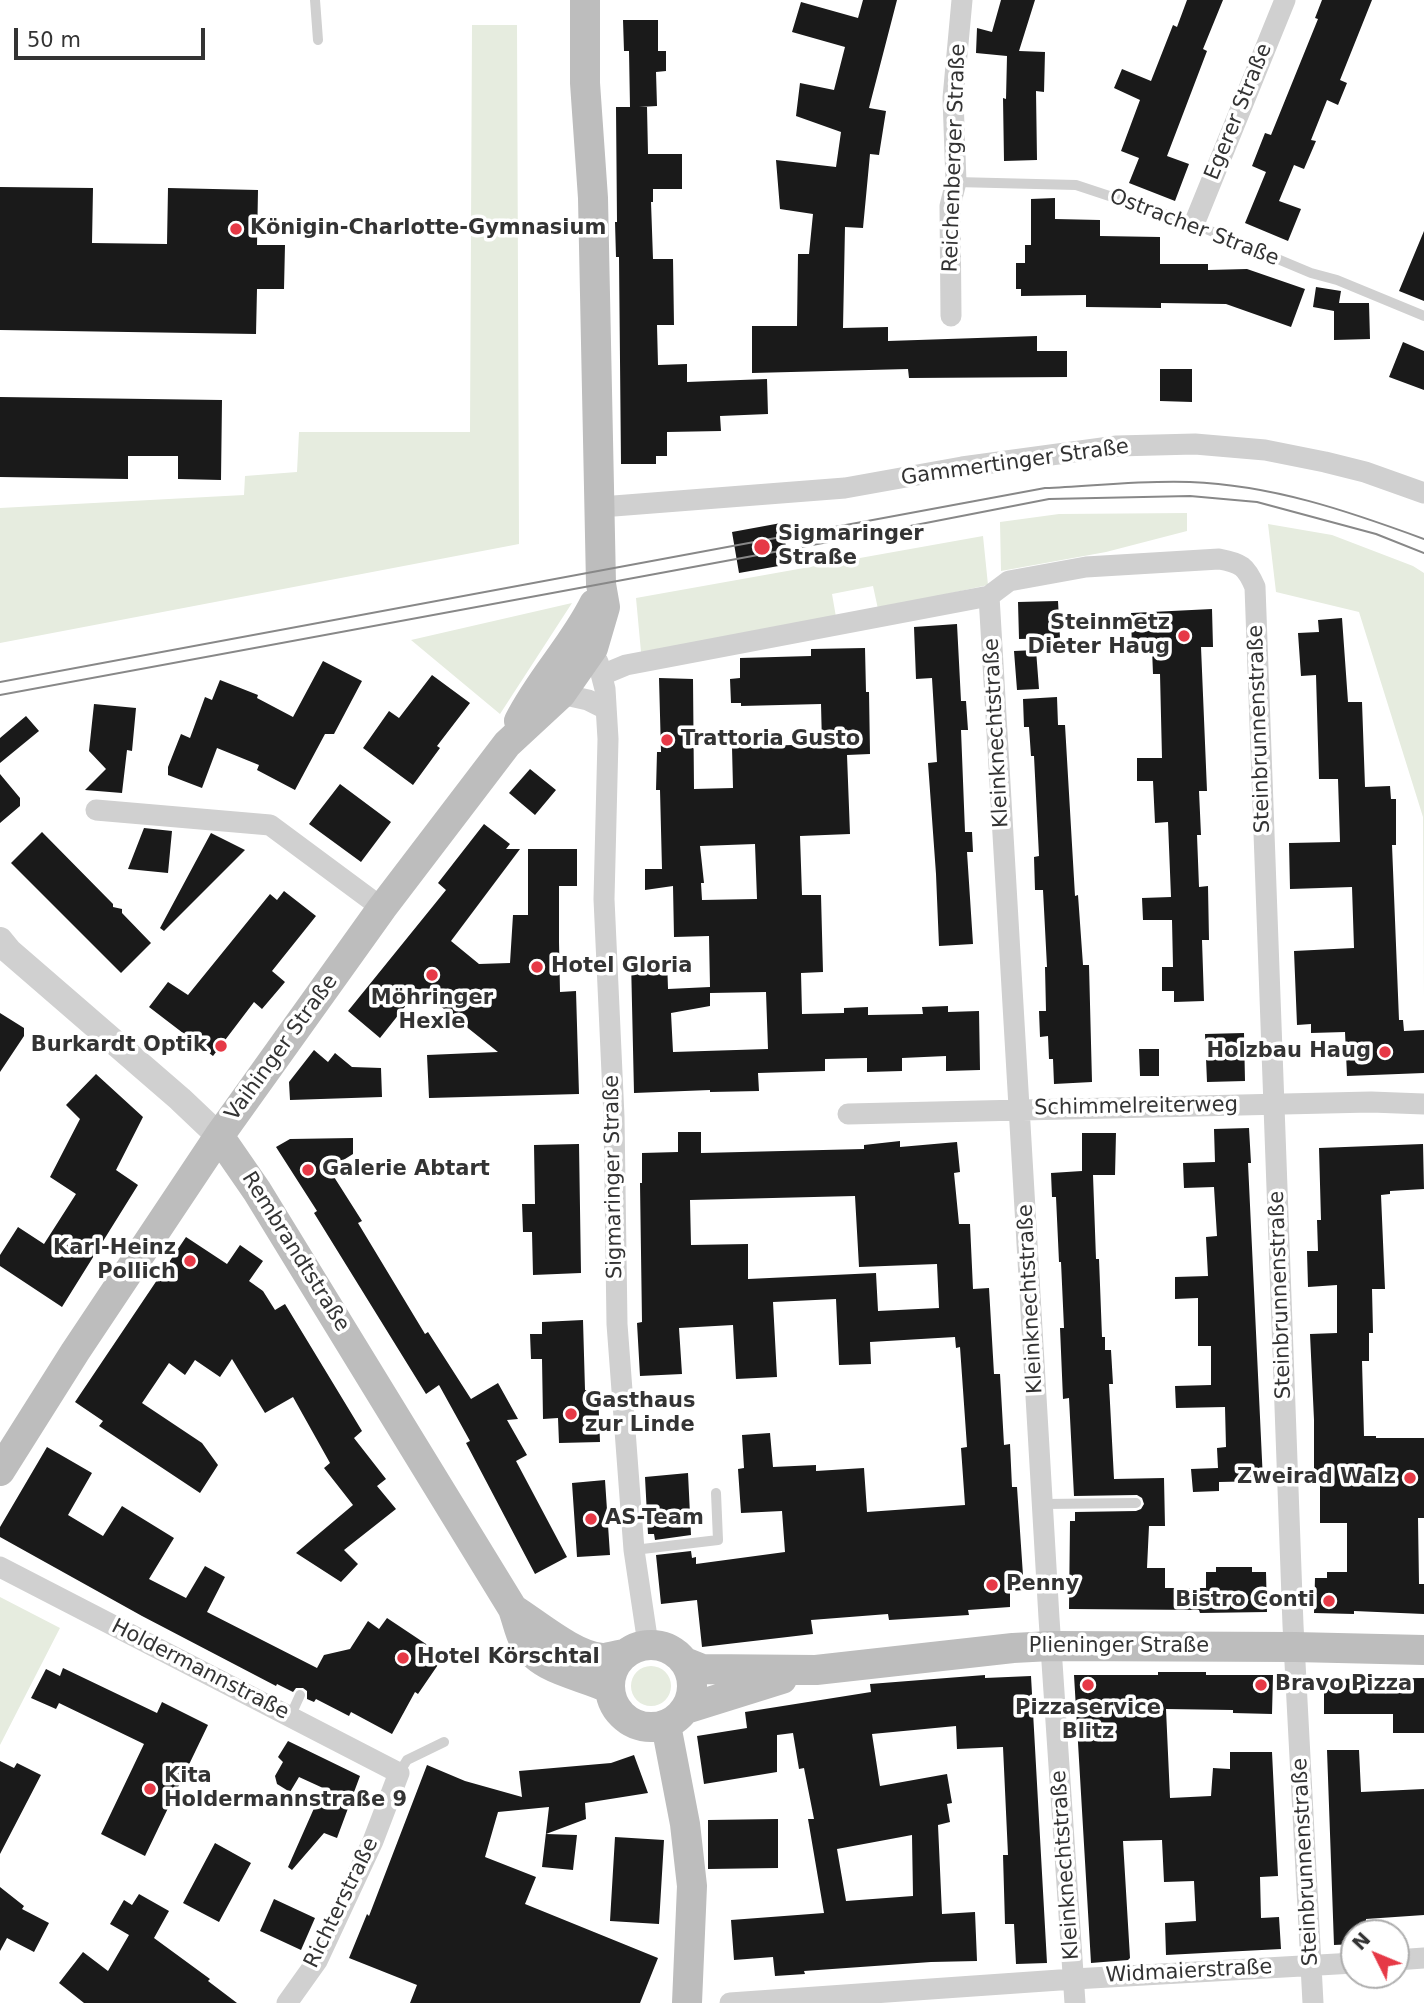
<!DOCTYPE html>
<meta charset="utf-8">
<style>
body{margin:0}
#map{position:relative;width:1424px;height:2003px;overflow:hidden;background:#fff;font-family:"DejaVu Sans",sans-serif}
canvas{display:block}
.north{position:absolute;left:1340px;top:1919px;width:70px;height:70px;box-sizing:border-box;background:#fff;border:2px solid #adadad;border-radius:50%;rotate:313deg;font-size:19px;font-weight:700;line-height:28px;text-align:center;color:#333}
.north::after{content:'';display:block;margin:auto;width:24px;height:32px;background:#e63946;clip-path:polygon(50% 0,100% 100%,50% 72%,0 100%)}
.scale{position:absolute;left:14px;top:28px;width:191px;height:32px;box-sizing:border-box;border:4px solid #333;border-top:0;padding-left:9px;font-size:21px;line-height:24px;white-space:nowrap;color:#333;-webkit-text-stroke:5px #fff;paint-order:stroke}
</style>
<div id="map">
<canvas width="1424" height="2003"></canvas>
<div class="north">N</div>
<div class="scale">50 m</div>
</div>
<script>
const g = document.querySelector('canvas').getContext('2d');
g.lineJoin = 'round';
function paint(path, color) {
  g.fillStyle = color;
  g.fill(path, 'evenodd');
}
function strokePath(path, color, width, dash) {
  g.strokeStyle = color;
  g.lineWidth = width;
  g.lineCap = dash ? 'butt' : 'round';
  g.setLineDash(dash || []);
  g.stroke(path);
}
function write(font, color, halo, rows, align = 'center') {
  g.font = font + ' "DejaVu Sans",sans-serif';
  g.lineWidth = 7;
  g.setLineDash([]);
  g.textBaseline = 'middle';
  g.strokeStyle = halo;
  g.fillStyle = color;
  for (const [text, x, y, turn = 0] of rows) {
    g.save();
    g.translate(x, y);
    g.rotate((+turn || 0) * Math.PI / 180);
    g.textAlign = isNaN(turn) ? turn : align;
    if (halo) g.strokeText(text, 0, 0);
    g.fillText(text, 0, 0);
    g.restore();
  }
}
const green = new Path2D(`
 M472,25H517L519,544L0,643V508L244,495L245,476L297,472L299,432H470Z
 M1187,513V531L1106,552L1001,571L1000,522L1059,514Z
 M1268,524L1332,535L1413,566L1424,573V1001L1423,817L1359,612L1276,592Z
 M983,536L988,585L878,609L873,586L832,594L836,617L641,652L636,598Z
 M572,603L500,714L411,640Z
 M0,1597L60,1628L0,1745Z
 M631 1686a20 20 0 1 1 40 0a20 20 0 1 1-40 0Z`);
const building = new Path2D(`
 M863,0H897L869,108L886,111L879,155L870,154L863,228L845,227L843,328L888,327V341L1037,336V351H1067V377L909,378L908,369L752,373V326H797L798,254H809L813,214L780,209L776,160L836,167L841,132L796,116L800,83L834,90L845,47L792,32L801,2L858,18Z
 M1001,0H1035L1019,51L1045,52L1044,92L1036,91L1037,160L1004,161L1003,98L1006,99L1007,56L976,53L977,28L992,32Z
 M1187,0H1223L1203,49L1207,51L1167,156L1189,164L1175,201L1129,183L1139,158L1121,151L1140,100L1114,88L1122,69L1151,81L1173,25L1177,27Z
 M1322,0H1372L1340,80L1347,83L1338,105L1327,100L1311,140L1316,141L1304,169L1294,165L1279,201L1301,209L1288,241L1245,223L1266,172L1252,166L1265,133L1271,135L1318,19L1315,18Z
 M623,20H658V51H666V71L656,72L657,106L639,107H647L648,154H682V189H653V202H651L653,259H673L674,325H657L658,365L687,364V382L767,379L768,414L720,416L721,431L667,432V456H656V464H621L619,257H616L615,222H617L616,107H630L629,51H624Z
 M0,187L93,188L92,243L167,244L168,188L258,190L257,245H285L284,289H257L256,334L0,330Z
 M1055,198V219L1100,220V236L1160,237V264H1208V270L1247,269L1305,289L1291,327L1226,304L1161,303V308L1086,307V295L1021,296V289H1016V263H1025V245H1031V199Z
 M1424,231V301L1399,291Z
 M1316,287L1341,291L1339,303H1369L1370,339L1334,340V311L1313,307Z
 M1403,342L1424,351V390L1389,377Z
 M1160,369H1192V402L1160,401Z
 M0,397L222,400L221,480L178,479V456H128V479L0,477Z
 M781,523L790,564L739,573L732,532Z
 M1058,601L1060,638L1019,639L1018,602Z
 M1212,609L1213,647H1201L1207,791H1199L1201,835H1197L1199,887L1208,886L1209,940H1202L1204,1001L1174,1002V991H1162V967H1173L1172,920H1143L1142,898L1171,897L1168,822L1155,823L1153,781H1137V758H1162L1160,674H1153L1152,649L1132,650L1131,613Z
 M1342,618L1348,702H1362L1365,787L1390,786L1391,799H1396V845H1392L1399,1020H1403L1404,1031L1424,1030V1073L1347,1076L1345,1032L1311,1033V1024L1297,1025L1294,951L1354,948L1352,887L1290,889L1289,843L1340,842L1338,779H1319L1316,675L1301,676L1298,633L1319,632L1318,620Z
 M957,624L961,701H966L968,730H961L965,832H972L973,852H967L973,944L939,946L936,874L928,763L937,762L932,678L916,679L914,627Z
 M865,648L866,692H869L870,754L847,755L850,834L800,836L802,895H821L823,972L801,973L802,1014L844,1013V1008L868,1007V1015L923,1014L922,1007L948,1006V1012L979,1011L980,1070L946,1071V1056L902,1058V1071L867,1072V1058L825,1059V1071L758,1073L759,1091L710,1092V1090L634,1093L631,960L667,959L668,989L710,987L709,936L674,937L673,886L645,890V869H662L660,790H656L657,752H661L659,678L693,679L694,789L733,788L732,747L822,744L821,704L741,706V703H731L730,679L740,678V658L811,656V649ZM755,844L757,899L702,900L701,883H704L700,846ZM766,992L768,1049L673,1052L671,1013L710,1006V993Z
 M1036,650L1039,689L1017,690L1014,651Z
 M323,661L362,681L334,734H325L295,790L257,770L259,765L217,748L202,788L168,775V767L181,734L190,738L205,697L212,700L220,680L258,695L257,698L293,717Z
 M432,675L470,703L437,746L440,748L413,785L363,748L389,711L399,718Z
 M1057,697L1058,725H1065L1075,896L1078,895L1083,965H1089L1092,1082L1054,1084L1053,1059H1049L1048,1036L1040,1037L1039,1011H1046L1045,967H1047L1043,890H1035L1034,857L1039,856L1034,756H1031L1029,727H1024L1023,699Z
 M94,704L136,708L132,751L127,750L122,793L85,790L106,769L89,751Z
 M26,716L39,731L0,763V738Z
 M530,769L556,790L535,815L509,793Z
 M0,774L20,798V806L0,823Z
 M340,784L391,822L361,862L309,824Z
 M484,824L510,844L506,849H520L451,941L479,964L510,963L513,915H528V849H577V886H559V942L560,992L576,991L579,1094L429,1098L427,1055L498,1052L419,989L380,1038L348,1011L446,890L438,883Z
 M144,828L172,831L168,873L128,869Z
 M42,832L113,904V907L122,909V913L151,943L121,973L11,863Z
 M211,833L245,850L164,931L160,928Z
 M284,891L316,916L272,971L285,982L262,1009L254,1002L213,1056L149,1007L168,982L188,995L270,894L277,900Z
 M0,1013L24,1028V1036L0,1072Z
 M1244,1033L1245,1081L1207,1082L1205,1034Z
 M1139,1049H1159V1076H1140Z
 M314,1050L328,1062L335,1053L352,1067L381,1068L382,1097L290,1100L289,1082Z
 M96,1074L143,1117L116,1170L138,1185L62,1307L0,1266V1255L18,1227L44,1244L76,1194L50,1177L80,1119L66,1105Z
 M1249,1128L1251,1163H1248L1263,1481L1219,1482V1491L1193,1492L1191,1469L1218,1468L1217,1448L1226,1447L1225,1407L1176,1408L1175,1386L1211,1385V1346H1198V1298L1175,1299V1277L1208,1276L1206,1237L1217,1236L1214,1187L1184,1188L1183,1163L1215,1162L1214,1129Z
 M678,1132H701V1153L864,1149V1145L900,1141V1147L957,1142L960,1172L954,1173L959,1224H970L973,1289L989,1288L994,1374H1000L1004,1445L1010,1444L1012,1487H1017L1024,1590L1010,1591V1607L968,1610L969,1615L889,1620L888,1614L811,1620L813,1634L702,1647L697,1600L661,1604L656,1555L691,1551L692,1558L696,1557V1564L785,1552L782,1511L741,1513L738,1469L744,1468L742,1435L770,1433L773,1467L816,1465V1471L864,1468L867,1512L965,1505L961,1448L967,1447L960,1347L956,1348L955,1337L870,1342L871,1364L839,1365L836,1299L773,1302L777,1377L736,1379L733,1325L679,1328L682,1374L640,1376L637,1323L642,1322L640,1183H642V1153L678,1152ZM855,1196L859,1267L937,1264L939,1308L878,1311L876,1273L748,1279V1244L691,1245L690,1200Z
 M1082,1133H1116L1115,1175H1093L1096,1259H1099L1102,1337H1105V1350H1111L1113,1384H1109L1114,1479L1164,1478L1165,1526H1149L1147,1568H1165V1588H1206V1572H1216V1567H1252V1572H1266L1267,1612L1200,1613L1199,1610L1069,1609L1070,1521H1075V1512L1136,1511L1141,1509L1144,1504L1142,1498L1137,1495L1074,1496L1069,1398L1063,1399L1060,1328H1064L1061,1262H1059L1056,1197H1052L1051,1173L1082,1171Z
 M353,1138V1154L329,1169L362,1221L358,1223L425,1334L428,1332L471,1399L498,1383L518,1419L507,1420L527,1455L516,1461L567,1557L535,1574L466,1443L470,1441L439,1385L426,1394L314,1213L317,1211L276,1147L290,1139Z
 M579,1144L581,1273L533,1275L532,1232H523L522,1204H535L534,1145Z
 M1423,1144L1424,1189L1390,1191V1194L1381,1195L1385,1289H1372L1373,1333H1369V1361H1362L1364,1436H1376V1438H1424V1518H1418L1419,1584H1424V1614L1354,1611V1614L1314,1613L1315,1578H1327V1572H1347V1523H1320V1481H1314V1420L1310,1334L1337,1333V1285L1308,1287L1307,1251H1318L1317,1220H1321L1319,1148Z
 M186,1237L227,1264L240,1245L263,1261L249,1281L263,1291L275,1310L285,1304L362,1431L354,1438L386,1479L377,1486L396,1509L344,1550L358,1564L341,1582L296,1553L353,1505L324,1468L330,1463L293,1397L265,1413L232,1359L220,1377L195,1360L185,1375L169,1363L142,1403L202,1443L218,1465L200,1493L99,1426L103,1421L75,1402Z
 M583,1320L585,1390H598L600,1442L559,1443L558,1418L543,1419L542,1359H531L530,1334H542V1322Z
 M47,1447L92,1473L68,1515L103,1536L122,1506L174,1538L149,1579L186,1598L205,1566L225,1577L207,1612L317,1668L324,1655L350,1649L368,1621L379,1629L387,1618L444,1656L418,1694L415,1692L392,1734L351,1712L349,1716L316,1699L314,1702L307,1699V1691L303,1688H296L293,1692L277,1684L276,1686L142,1616L0,1537V1527Z
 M688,1473L691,1535L655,1540L654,1534H648L645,1477Z
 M605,1480L610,1555L577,1557L572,1483Z
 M63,1668L157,1713L162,1702L208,1725L145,1856L101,1834L144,1744L59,1703L56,1709L31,1698L46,1669L60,1676Z
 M1158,1672H1206V1675H1273L1272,1714L1233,1713V1710L1166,1709L1170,1798L1211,1796L1213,1768L1230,1769V1752H1272L1278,1876L1260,1877L1261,1918L1279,1917L1281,1949L1166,1955L1165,1923L1196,1921L1194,1881L1164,1882L1162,1840L1123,1841L1130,1958L1128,1960L1091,1963L1074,1675H1158Z
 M985,1675V1678L1031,1676L1047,1963L1016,1964L1014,1924H1005L1003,1855H1008L1003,1747L957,1749L956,1726L872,1734L880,1786L947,1774L952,1803L947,1804L950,1822L938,1825L942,1914L975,1912L977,1961L931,1962L804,1971L805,1974L775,1976L773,1957L734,1960L731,1920L824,1913L808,1819H814L804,1768L799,1769L793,1733L777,1735V1772L704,1784L697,1736L747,1728L745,1712L871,1692L870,1684ZM912,1835L913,1896L846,1901L837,1849Z
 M1424,1678V1733H1393V1714H1324V1679Z
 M288,1741L360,1776L337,1838L324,1833L292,1870L288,1867L323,1788L299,1777L290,1792L277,1784L275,1776L283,1762L278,1757Z
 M1327,1750H1359L1361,1792L1424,1789V1915L1366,1919V1933H1354V1944L1334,1945Z
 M634,1755L648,1793L585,1803L586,1819L546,1834L577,1835L573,1870L542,1867L549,1807L498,1812L485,1857L536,1877L525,1904L658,1958L640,2003H410L417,1985L349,1958L367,1914L369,1916L427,1765L465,1781L522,1797L519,1771L611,1763Z
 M0,1761L14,1768L17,1763L41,1775L0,1854Z
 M778,1819V1868L708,1869V1820Z
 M615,1837L664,1840L659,1924L610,1921Z
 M215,1843L251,1863L219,1922L183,1903Z
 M0,1887L24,1906L22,1909L49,1923L34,1952L7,1938L0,1951Z
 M139,1894L169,1911L154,1938L210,1979L208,1981L237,2003H84L59,1983L83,1952L108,1971L129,1935L110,1924L124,1900L132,1905Z
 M274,1899L315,1918L301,1950L260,1931Z`);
const service = new Path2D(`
 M315,0L318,40
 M956,182L1076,185L1194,224L1311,273L1337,280L1424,316
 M1043,1504L1136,1503
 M634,1550L718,1540L716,1493
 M290,1717L300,1695
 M399,1773L407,1760L444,1742`);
const minor = new Path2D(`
 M1194,224L1285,0
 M951,316L950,206L956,182L953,98L962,0
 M601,507L845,488L962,467L1117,446L1195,444L1265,450L1325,462L1365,472L1424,493
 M989,596L1049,1618L1075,2003
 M598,662L605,689L608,739L604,899L614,1117L617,1324L634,1550L648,1644
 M602,675L626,665L989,596L1009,581L1086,567L1219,559C1241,563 1246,566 1255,587L1293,1625L1313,2003
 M561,694L588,700L604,708
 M96,810L270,825L382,908
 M848,1114L1371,1102L1424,1104
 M0,1567L399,1773L373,1841L317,1961L287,2003
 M1396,1960L1424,1958
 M730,2003L1074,1979L1354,1963`);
const tertiary = new Path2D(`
 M0,940L9,951L180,1099L219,1136`);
const secondary = new Path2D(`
 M519,721C540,679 573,646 594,604
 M219,1136L257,1191L513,1609C517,1620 519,1631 524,1641C538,1671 584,1675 610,1689
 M0,1471L75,1352L219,1136L382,908L507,744L561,694L593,648L605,607L601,584L593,198L585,83V0
 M513,1609C537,1624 574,1656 602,1658C608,1658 617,1655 624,1654
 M610 1686a41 41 0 1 1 82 0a41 41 0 1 1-82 0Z
 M687,1663L702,1669L816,1670L1013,1648L1051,1646L1295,1647L1424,1650
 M686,1709L782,1679
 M666,1725L685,1824L692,1886L687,2003`);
const tram = new Path2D(`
 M0,682L1045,488C1093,486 1143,480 1190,482C1272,485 1348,511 1424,539
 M0,695L823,543L1049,499L1190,496L1257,502L1376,534L1424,553`);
const markers = [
 [236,229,7,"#e63946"],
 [762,547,9,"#e63946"],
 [1184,636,7,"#e63946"],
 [667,740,7,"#e63946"],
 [537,967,7,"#e63946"],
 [432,975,7,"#e63946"],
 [221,1046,7,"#e63946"],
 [1385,1052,7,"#e63946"],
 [308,1170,7,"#e63946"],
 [190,1261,7,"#e63946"],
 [571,1414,7,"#e63946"],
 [1410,1478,7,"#e63946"],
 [591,1519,7,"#e63946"],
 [992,1585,7,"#e63946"],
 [1329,1601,7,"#e63946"],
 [403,1658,7,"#e63946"],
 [1088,1685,7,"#e63946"],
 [1261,1685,7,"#e63946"],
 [150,1789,7,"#e63946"]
];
const streetNames = [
 ["Egerer Straße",1239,112,-68],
 ["Reichenberger Straße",955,158,-88],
 ["Ostracher Straße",1194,228,21],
 ["Gammertinger Straße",1015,463,-8],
 ["Steinbrunnenstraße",1260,729,-92],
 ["Kleinknechtstraße",997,733,-93],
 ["Vaihinger Straße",282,1048,-54],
 ["Schimmelreiterweg",1136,1107,-1],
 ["Sigmaringer Straße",614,1177,-91],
 ["Rembrandtstraße",295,1252,58],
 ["Steinbrunnenstraße",1281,1295,-92],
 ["Kleinknechtstraße",1031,1299,-93],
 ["Plieninger Straße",1119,1647],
 ["Holdermannstraße",200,1670,27],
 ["Steinbrunnenstraße",1306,1862,-93],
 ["Kleinknechtstraße",1066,1865,-94],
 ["Richterstraße",342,1903,-64],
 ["Widmaierstraße",1189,1972,-3]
];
const poiNames = [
 ["Königin-Charlotte-Gymnasium",250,229],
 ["Sigmaringer",778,535],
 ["Straße",778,559],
 ["Steinmetz",1170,624,"right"],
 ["Dieter Haug",1170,648,"right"],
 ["Trattoria Gusto",681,740],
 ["Hotel Gloria",551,967],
 ["Möhringer",432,999,"center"],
 ["Hexle",432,1023,"center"],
 ["Burkardt Optik",207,1046,"right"],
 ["Holzbau Haug",1371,1052,"right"],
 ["Galerie Abtart",322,1170],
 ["Karl-Heinz",176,1249,"right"],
 ["Pollich",176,1273,"right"],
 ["Gasthaus",585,1402],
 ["zur Linde",585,1426],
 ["Zweirad Walz",1396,1478,"right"],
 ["AS-Team",605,1519],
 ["Penny",1006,1585],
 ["Bistro Conti",1315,1601,"right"],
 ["Hotel Körschtal",417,1658],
 ["Bravo Pizza",1275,1685],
 ["Pizzaservice",1088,1709,"center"],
 ["Blitz",1088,1733,"center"],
 ["Kita",164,1777],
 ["Holdermannstraße 9",164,1801]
];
paint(green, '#e6ecdf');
paint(building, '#1a1a1a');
strokePath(service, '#d0d0d0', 10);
strokePath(minor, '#d0d0d0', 21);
strokePath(tertiary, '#d0d0d0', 26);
strokePath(secondary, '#bdbdbd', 30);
strokePath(tram, '#888', 2);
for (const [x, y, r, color] of markers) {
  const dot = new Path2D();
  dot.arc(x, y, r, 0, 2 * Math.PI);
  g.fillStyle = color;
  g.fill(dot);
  strokePath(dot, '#fff', 2.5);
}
write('21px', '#333', '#fff', streetNames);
write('bold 21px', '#333', '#fff', poiNames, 'left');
</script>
